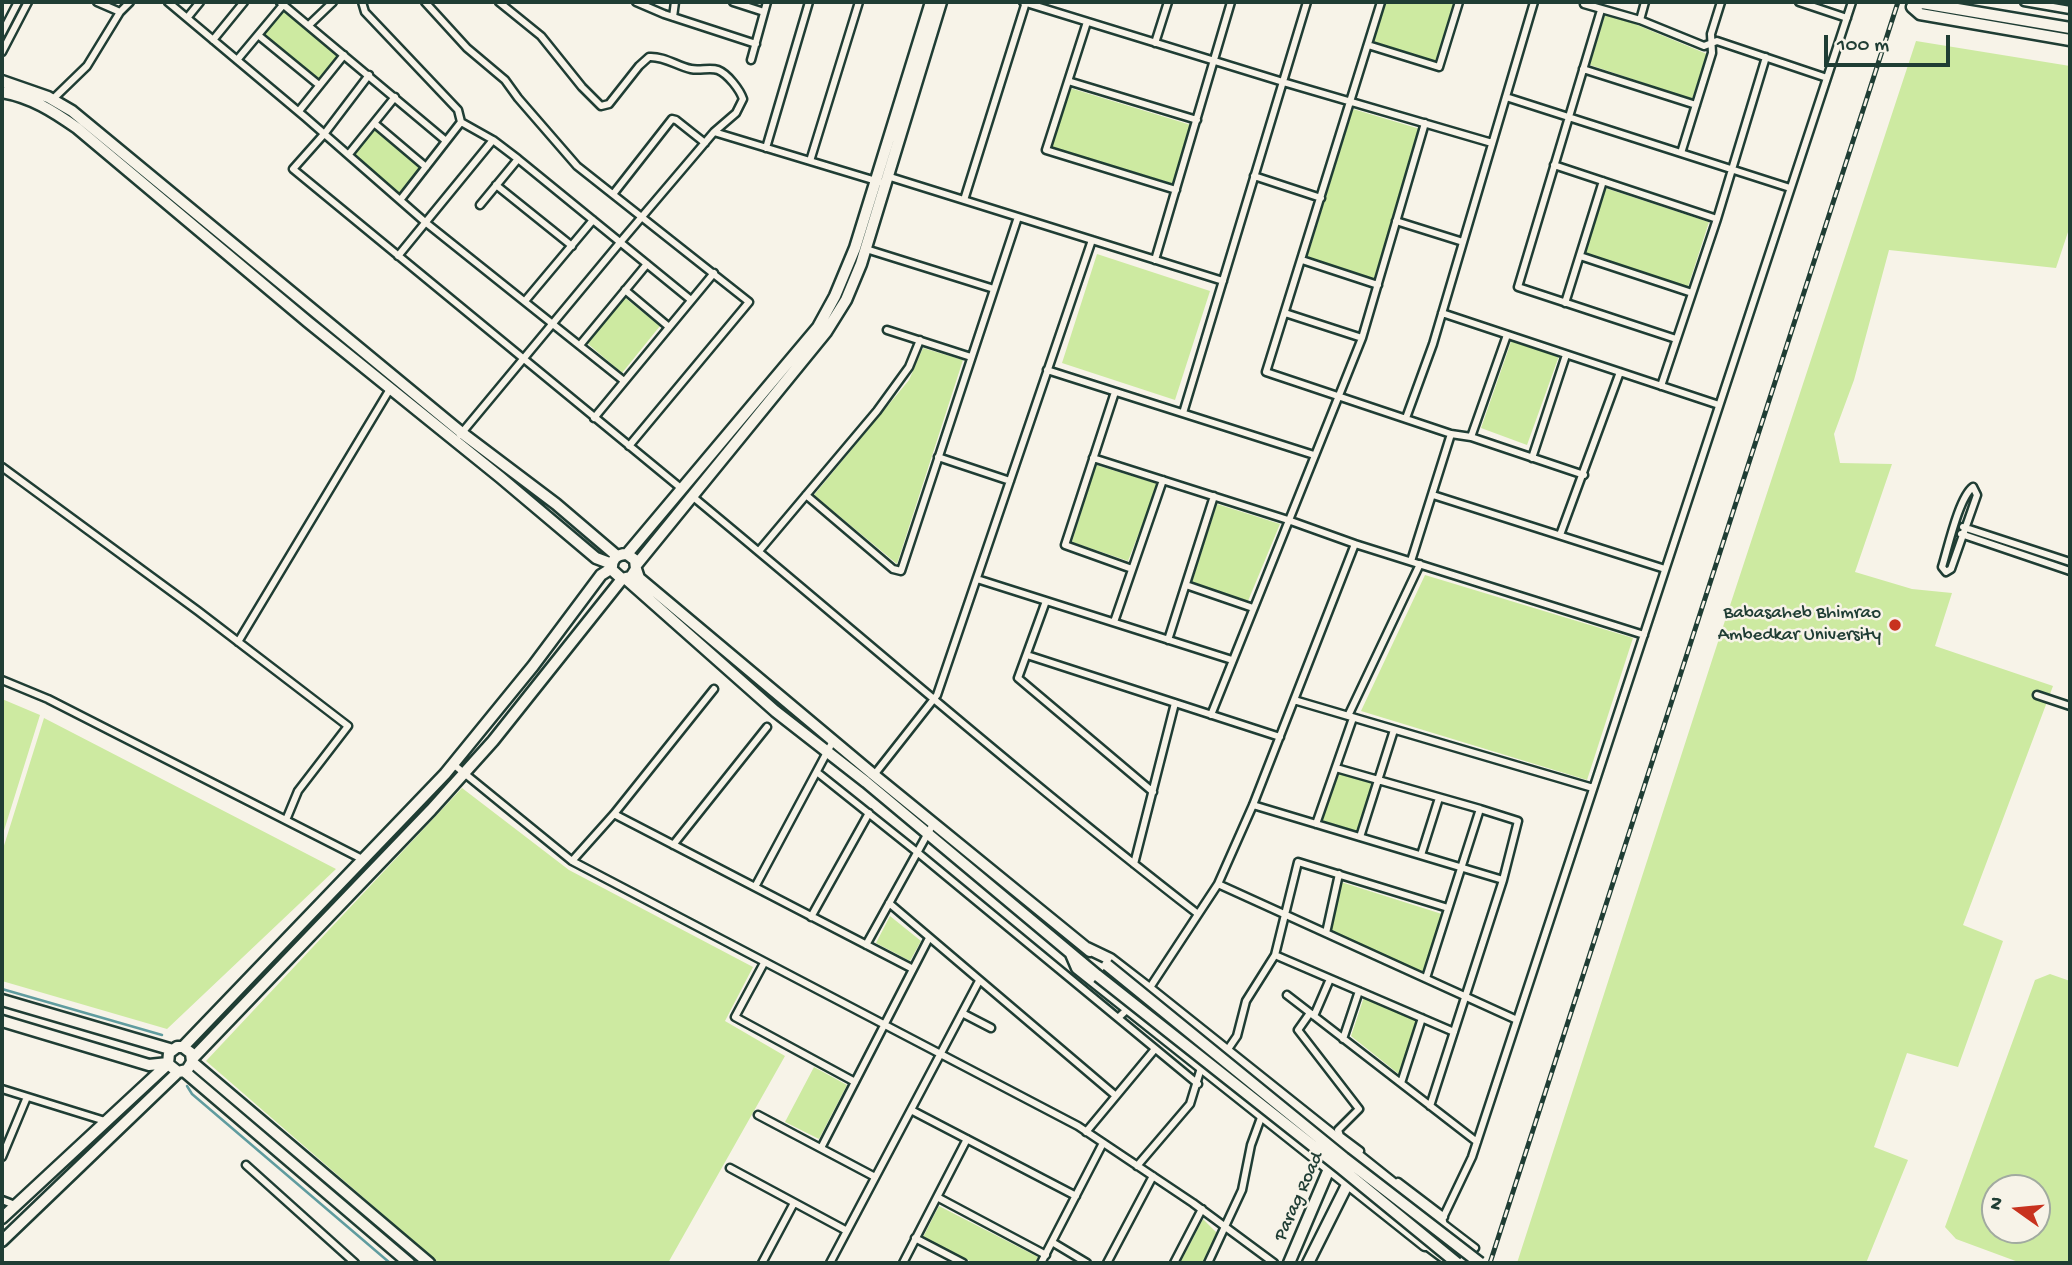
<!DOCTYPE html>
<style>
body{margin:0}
#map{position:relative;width:2072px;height:1265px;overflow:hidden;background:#f7f3e8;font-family:"Gochi Hand",sans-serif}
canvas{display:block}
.frame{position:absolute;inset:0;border:4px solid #1f3d34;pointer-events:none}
.north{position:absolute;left:1981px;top:1174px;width:70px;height:70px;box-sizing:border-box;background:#f7f3e8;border:2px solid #a1aaa0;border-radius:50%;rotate:285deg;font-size:19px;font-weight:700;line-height:28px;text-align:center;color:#1f3d34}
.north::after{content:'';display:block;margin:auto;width:24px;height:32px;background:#c8321e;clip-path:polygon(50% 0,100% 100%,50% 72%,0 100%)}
.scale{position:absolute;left:1824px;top:35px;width:126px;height:32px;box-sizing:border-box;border:4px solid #1f3d34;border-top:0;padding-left:9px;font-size:21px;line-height:24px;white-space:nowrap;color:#1f3d34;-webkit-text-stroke:5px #f7f3e8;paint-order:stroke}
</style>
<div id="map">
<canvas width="2072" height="1265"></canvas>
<div class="frame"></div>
<div class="north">N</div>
<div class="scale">100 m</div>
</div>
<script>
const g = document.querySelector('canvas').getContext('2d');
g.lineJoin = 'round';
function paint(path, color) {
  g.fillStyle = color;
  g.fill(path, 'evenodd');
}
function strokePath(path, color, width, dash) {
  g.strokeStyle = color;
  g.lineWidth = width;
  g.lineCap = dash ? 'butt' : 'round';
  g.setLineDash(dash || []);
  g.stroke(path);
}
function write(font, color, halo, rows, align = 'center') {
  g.font = font + ' "Gochi Hand",sans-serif';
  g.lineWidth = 5;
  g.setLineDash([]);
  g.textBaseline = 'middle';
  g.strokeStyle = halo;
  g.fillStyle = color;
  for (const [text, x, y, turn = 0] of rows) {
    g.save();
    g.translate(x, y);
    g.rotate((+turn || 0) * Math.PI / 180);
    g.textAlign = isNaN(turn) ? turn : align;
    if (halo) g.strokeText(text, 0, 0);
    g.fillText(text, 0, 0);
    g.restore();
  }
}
const green = new Path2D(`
 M1386,2H1456L1437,63L1373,43Z
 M284,10L339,55L319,80L264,35Z
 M1606,12L1707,54L1692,99L1590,65Z
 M1916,41L2070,66V226L2056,268L1889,250L1854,380L1834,434L1840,463L1892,464L1855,572L1912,589L1952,593L1935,646L2053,686L1963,925L2003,941L1958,1067L1907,1053L1874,1147L1908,1160L1866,1263H1517L1714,654Z
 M1070,88L1191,125L1174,184L1052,147Z
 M1353,109L1420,129L1374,279L1307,258Z
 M373,128L421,168L400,194L352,154Z
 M1605,188L1709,222L1688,287L1584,253Z
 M1097,254L1210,291L1175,400L1062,363Z
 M624,297L660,326L622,373L587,343Z
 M1512,339L1559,356L1527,445L1481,428Z
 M923,348L963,360L897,564L814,495L909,380Z
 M1096,465L1158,484L1128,561L1072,542Z
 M1217,504L1280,524L1248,601L1192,582Z
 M1425,575L1633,638L1587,780L1361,711Z
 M2,699L40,715L2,837Z
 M44,718L336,869L167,1029L2,981V852Z
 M1339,767L1378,779L1360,833L1321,821Z
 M462,788L569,870L753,967L725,1021L785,1056L668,1263H439L206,1061Z
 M1341,882L1445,915L1426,975L1331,931Z
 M890,916L921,941L910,961L876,943Z
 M2050,974L2070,981V1263H2021L1956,1239L1945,1227L2035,980ZM1995,1188H2037V1230H1995Z
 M1364,997L1417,1021L1400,1075L1351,1036Z
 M814,1067L847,1085L819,1139L785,1122Z
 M939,1206L1038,1257L1035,1263H974L923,1237Z
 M1203,1219L1217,1233L1202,1263H1180Z`);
const stream = new Path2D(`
 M2,989L162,1035
 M187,1086L192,1094L390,1263`);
const street = new Path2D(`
 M97,2L120,12L130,2
 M168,2L305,117L425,222L624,381
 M280,2L446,141
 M362,2L365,12L458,110L461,122L493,140L518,159L691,300
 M425,2L467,48L505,80L518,98L577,166L749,302L629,446
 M499,2L541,36L582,87L601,106L609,104L639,66L649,57C664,56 677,66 691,69C700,71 710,67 718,70C728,74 740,90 743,99L736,113L714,132
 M636,2L664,14L756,44
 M733,2L764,12
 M1023,2L1283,82L1492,143
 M1381,2L1266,372L1451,434L1471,437L1584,475
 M1799,2L1847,18
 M2024,2L2070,10
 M1584,4L1640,20L1704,46L1717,41L1827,78
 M1601,10L1518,287L1676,339
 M673,17L675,2
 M187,18L200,2
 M1640,20L1645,2
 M1087,22L1046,150L1176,190
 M309,25L333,2
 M2,33L18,2
 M258,35L319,85
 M213,40L244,2
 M1155,43L1168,2
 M1368,45L1439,67L1459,2
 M2,52L28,2
 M237,60L283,5
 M751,60L767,2
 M1583,69L1696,105
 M369,75L325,133L293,169L682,489
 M1068,81L1197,120
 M1506,97L1790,188
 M52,100L87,66L120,12
 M299,111L344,55
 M374,123L426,167
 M766,148L809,2
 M1681,153L1712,53L1711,34L1721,2
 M349,154L395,97
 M810,161L859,2
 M1554,165L1717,219
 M887,176L1223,281
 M1254,176L1321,198
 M496,185L572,246
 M614,193L672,119L676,120L705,143
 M401,199L461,122
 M964,200L1026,2
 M480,205L518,159
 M1396,221L1463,242
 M866,249L994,289
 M398,256L493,140
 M1580,256L1692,293
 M1155,260L1231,2
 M1302,260L1378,285
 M625,290L669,327
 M525,301L593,220
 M1565,303L1603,181
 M1285,313L1362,338
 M1442,313L1719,405
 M887,330L971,357
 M580,345L647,264
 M1047,370L1314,455
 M1661,386L1717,219L1766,57
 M1115,392L1065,545L1132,569
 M1183,413L1307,2
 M594,418L714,273
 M1406,418L1433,344L1534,2
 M460,435L623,239L714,132L886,184
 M1471,437L1507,335
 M938,457L1010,481
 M1093,458L1288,520L1355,544L1253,805L1218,884L1149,989L1118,1018
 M1532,458L1566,355
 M2,467L198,611L348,726L298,791L286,820
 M1973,487L1977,495L1951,569L1946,572L1942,567C1948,548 1959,497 1973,487Z
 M806,495L893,569L901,571L1018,217
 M1433,495L1665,569
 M692,496C861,636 1025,780 1198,914
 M1963,527L2070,562
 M1961,534L2070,571
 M1560,535L1620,372
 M1355,544L1644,635
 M759,551L877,411L909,367L920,340
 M1411,561L1451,434
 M977,579L1232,660
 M1186,585L1253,608
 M1046,601L1018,678L1153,792
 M1114,622L1163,480
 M1168,640L1214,496
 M238,642L390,389
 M1027,655L1280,737
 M2,680L48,699L362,859
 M2037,695L2070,706
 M1294,700L1593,788
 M1211,715L1362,338L1425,123
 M1348,716L1420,564
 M453,764L572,861L1078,1126L1193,1203L1274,1263
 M1336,768L1480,809L1426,978
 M818,773L917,852L1198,1084
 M874,775L937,695L1092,240
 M1253,805L1503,880
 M614,814L913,969
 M1316,824L1353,718
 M1360,837L1394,730
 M673,845L767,727
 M1421,855L1439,798
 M572,861L614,814L714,689
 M1134,864L1175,703
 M1218,884L1517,1020
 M755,887L833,741
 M889,903L1116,1096
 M1448,908L1298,862L1275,955L1454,1032
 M811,917L869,813
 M1326,933L1339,874
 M866,945L933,824
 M764,963L735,1017L855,1082
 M1287,995L1477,1142
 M962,1013L991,1028
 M1310,1013L1298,1030L1359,1109L1338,1130L1340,1136L1360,1151
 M1314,1016L1330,979
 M1343,1039L1359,991
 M1226,1052L1237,1036L1246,1001L1275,955
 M1401,1083L1422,1018
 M2,1089L105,1121
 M1430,1106L1503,880L1518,821L1480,809
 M911,1110L1076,1196
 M758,1115L875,1177
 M1086,1132L1155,1049
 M821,1148L929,938
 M2,1157L27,1097
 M246,1165L355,1263
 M1137,1166L1190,1104L1201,1068
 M730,1168L847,1231
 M1398,1182L1444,1217
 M937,1197L1046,1255
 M2,1200L15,1205
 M915,1238L963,1263
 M1052,1242L1087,1263
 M1425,1245L1449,1263
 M1475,1248L1441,1222L1472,1157L1852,2
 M762,1263L794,1203
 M830,1263L979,981
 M903,1263L967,1139
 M1041,1263L1103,1143
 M1107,1263L1153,1176
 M1174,1263L1202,1209
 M1208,1263L1242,1190L1251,1145L1262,1115`);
const secondary = new Path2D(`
 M2070,28L1922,3L1912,7L1920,14L2070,40
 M2,81L48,97L72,111L462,433L556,504L617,556
 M2,92C31,97 53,111 77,128L308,322L500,477L596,558L612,564
 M627,554L635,560L636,569L631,577L622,579L612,570C611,560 616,554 627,554L818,327L835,296L855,248L931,2
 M637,564L826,332L846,300L861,264L941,2
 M636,569L639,578L874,775L1090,951
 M626,579L775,711L866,782L1098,976
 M1071,954L1077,968L1425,1245L1428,1244L1441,1222L1149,989L1110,959L1087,948
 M2,1000L173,1050
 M2,1021L149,1065L168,1063
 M183,1047L191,1053L192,1062L187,1070L178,1072L168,1064L169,1053L177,1047H183L445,774L533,666L601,575L612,568
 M193,1058L431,810L493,741L622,579
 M192,1062L429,1263
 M185,1072L409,1263
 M2,1218L168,1064
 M2,1241L178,1072
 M1289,1263L1329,1169L1342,1146
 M1308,1263L1350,1179`);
const rail = new Path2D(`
 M1490,1263L1898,2`);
const secondaryBridge = new Path2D(`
 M1107,965L1344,1158L1480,1263
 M1098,976L1341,1168L1457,1263`);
const markers = [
 [1895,625,7,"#c8321e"]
];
const poiNames = [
 ["Babasaheb Bhimrao",1881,614],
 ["Ambedkar University",1881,636]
];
const streetNames = [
 ["Parag Road",1300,1197,-66]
];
paint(green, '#cdeaa1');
strokePath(stream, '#609c9f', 2.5);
strokePath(street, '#1f3d34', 11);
strokePath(secondary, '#1f3d34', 15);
strokePath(street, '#f7f3e8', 6);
strokePath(secondary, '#f7f3e8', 10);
strokePath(rail, '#1f3d34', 5);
strokePath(rail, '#f7f3e8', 2.5, [8]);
strokePath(secondaryBridge, '#1f3d34', 15, []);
strokePath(secondaryBridge, '#f7f3e8', 10);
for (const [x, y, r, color] of markers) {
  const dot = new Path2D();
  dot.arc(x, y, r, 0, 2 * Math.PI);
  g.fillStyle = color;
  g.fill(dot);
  strokePath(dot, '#f7f3e8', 2.5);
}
write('19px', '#1f3d34', '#f7f3e8', poiNames, 'right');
write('19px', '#1f3d34', '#f7f3e8', streetNames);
</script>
